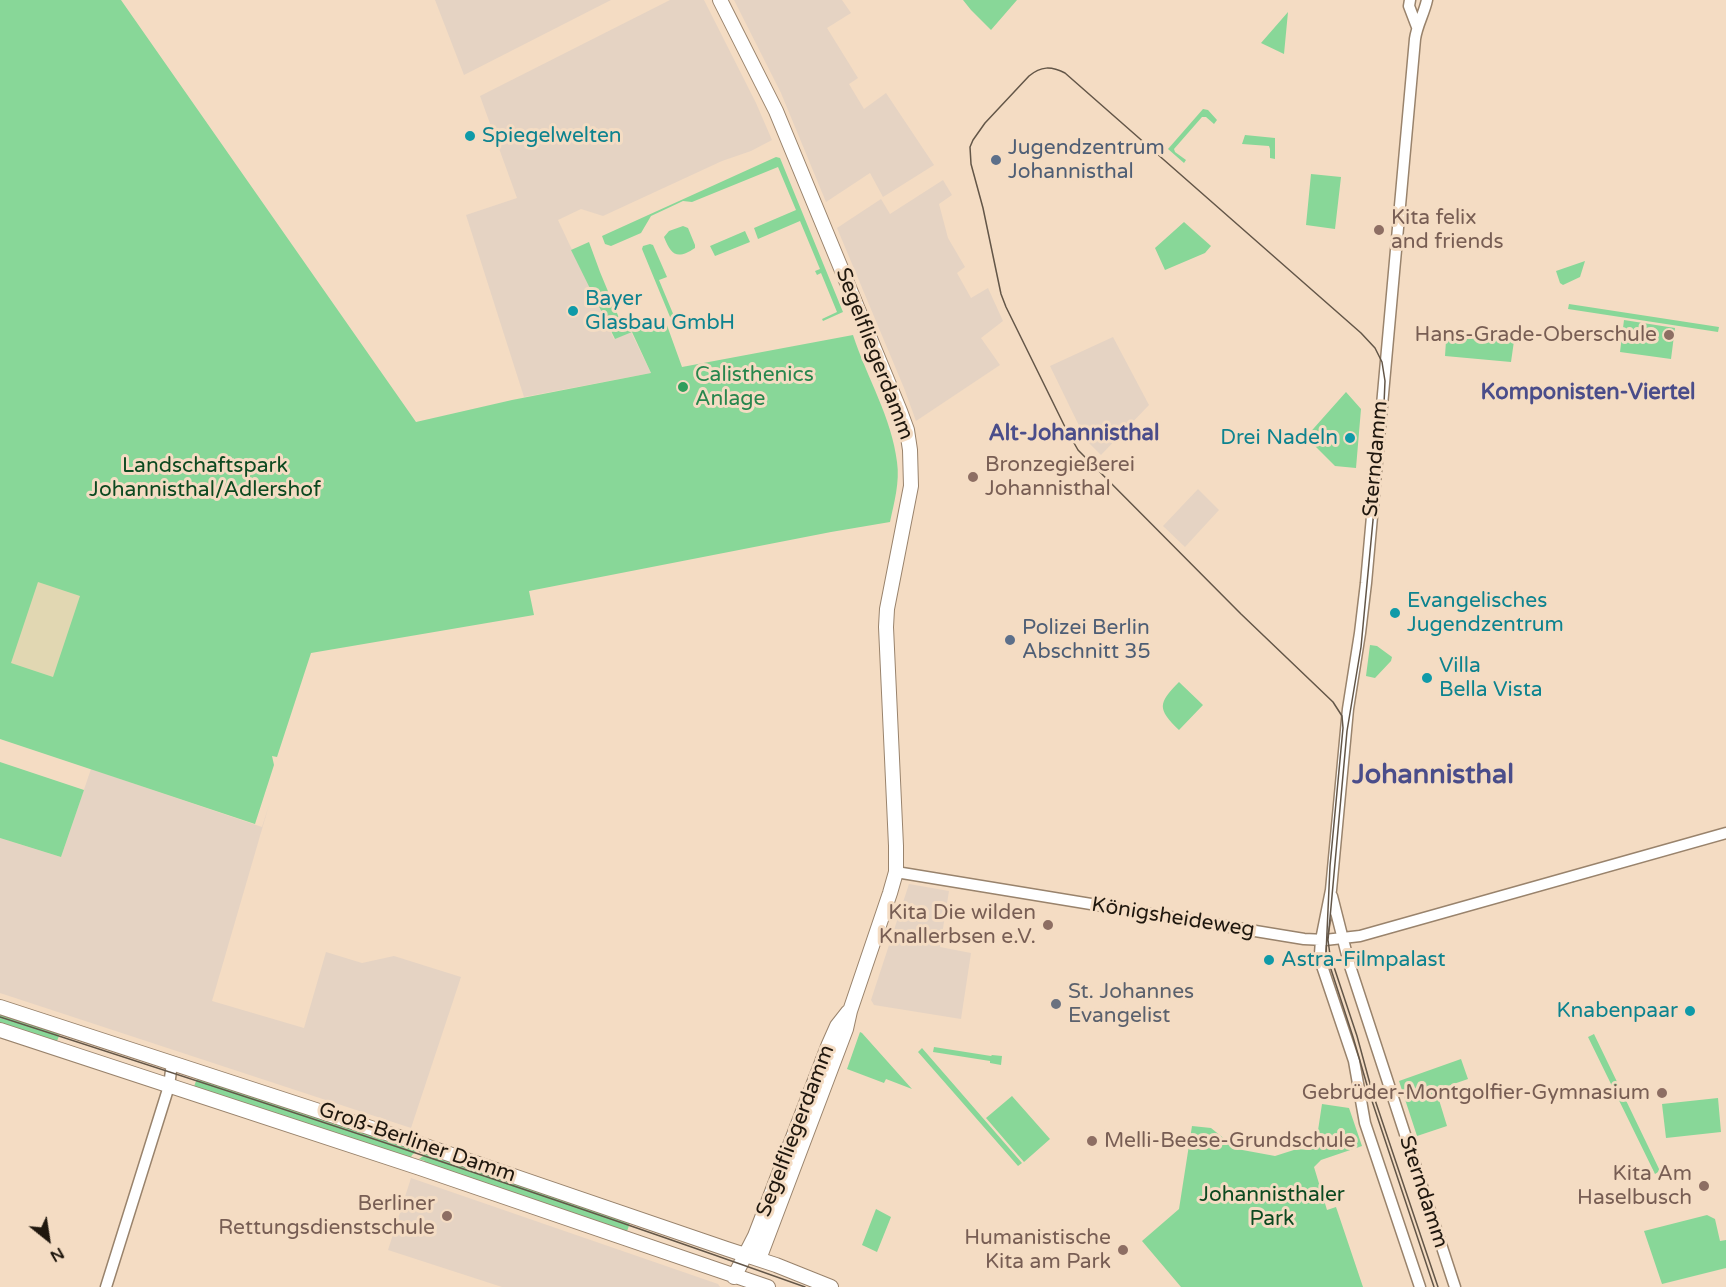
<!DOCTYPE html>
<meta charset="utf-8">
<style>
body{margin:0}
#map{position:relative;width:1726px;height:1287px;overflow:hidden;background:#f4dcc3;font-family:"Varela Round",sans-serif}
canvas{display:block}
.north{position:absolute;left:18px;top:1209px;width:60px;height:60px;-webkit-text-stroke:4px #f4dcc3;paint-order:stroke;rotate:150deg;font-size:16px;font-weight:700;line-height:24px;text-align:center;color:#1f170e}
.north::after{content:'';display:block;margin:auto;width:21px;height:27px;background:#1f170e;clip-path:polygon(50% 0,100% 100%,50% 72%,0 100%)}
</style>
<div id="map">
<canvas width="1726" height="1287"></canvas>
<div class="north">N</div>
</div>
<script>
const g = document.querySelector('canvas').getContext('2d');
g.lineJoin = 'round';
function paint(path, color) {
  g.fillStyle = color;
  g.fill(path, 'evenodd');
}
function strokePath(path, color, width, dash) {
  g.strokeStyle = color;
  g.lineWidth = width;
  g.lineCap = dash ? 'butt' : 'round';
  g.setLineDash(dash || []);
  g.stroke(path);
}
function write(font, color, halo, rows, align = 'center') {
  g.font = font + ' "Varela Round",sans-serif';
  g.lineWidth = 6;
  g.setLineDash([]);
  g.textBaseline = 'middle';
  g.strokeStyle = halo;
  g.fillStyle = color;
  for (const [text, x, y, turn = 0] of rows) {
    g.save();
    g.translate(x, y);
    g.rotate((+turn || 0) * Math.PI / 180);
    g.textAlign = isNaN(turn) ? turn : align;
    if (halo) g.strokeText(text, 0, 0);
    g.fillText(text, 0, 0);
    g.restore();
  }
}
const commercial = new Path2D(`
 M435,0H611L464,75Z
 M670,0H704L756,103L772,140L751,151L722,161L603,216L581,209L558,220L614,339L631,332L651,373L524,397L466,215L517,198L480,96Z
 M734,0H842L851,13L827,28L858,78L849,84L864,109L886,93L934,165L883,197L870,173L826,202L781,93Z
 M943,180L952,195L939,204L948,238L965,267L957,273L971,298L988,288L1003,321L981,338L1000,365L916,421L904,388L837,228L881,199L890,214Z
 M1113,337L1149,405L1101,455L1086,440L1050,366Z
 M1198,489L1219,510L1185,547L1163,526Z
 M91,769L262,827L269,805L212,1001L304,1028L326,952L362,963L394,956L461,977L411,1128L0,993V838L61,857Z
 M909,884L949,891L940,947L971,953L961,1019L874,1005L871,1000Z
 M411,1178L718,1284L720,1287H502L388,1250Z`);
const green = new Path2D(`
 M0,0H121L416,422L512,400L651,373L632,332L615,339L571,250L589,242L600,272L624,330L639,324L641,327L664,317L682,367L853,335C867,378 892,418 897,462C900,482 894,503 890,522L831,532L529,591L534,615L311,653L277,757L272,756L274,765L255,824L0,739Z
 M963,0H1017L991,30L971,10Z
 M1288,12L1284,54L1261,43Z
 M1203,109L1208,110L1217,120L1214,124L1206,117H1202L1174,149L1175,152L1186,160L1184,163L1168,149Z
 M1245,135L1275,138V159L1270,158V149L1269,146L1242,144Z
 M776,157L780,158L843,312L823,321L822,319L837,312L821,273L817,275L815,271L820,269L800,221L758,239L754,228L796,210L778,167L692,202L683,201L651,216L641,233L611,246L605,244L602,236Z
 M1311,174L1341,177L1335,229L1306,225Z
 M1184,222L1211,246L1205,253L1165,270L1155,248Z
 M683,226L688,228L695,245V248C677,260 671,255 664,237L669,231Z
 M745,231L750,242L715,256L710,246Z
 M650,244L653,245L667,277L659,280L679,328L675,329L642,249L643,246Z
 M1585,261L1580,277L1563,285L1560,283L1556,271Z
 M1569,304L1719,327L1718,332L1568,309Z
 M1624,320L1675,328L1671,359L1620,352Z
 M1514,330L1515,334L1511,362L1445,356L1446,341Z
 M1346,392L1361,409L1356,468L1335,466L1306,437Z
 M1370,645L1377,646L1392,657L1391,661L1375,678L1366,676Z
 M1179,682L1203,705L1179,730C1157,709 1158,703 1179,682Z
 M0,762L84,790L61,857L0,838Z
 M0,1011L61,1031L57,1041L53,1040L52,1043L0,1026Z
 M860,1032L862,1033L912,1089L886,1079L884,1083L847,1069Z
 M1594,1034L1660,1171L1655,1174L1588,1037Z
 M934,1047L991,1056L992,1055L1002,1056L1001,1065L990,1063V1061L933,1052Z
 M922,1048L1022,1163L1018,1166L918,1052Z
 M1461,1059L1468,1079L1436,1090L1447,1126L1417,1136L1399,1081Z
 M198,1076L412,1145L411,1149L417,1151L412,1155L410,1160L193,1089Z
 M1012,1096L1050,1139L1024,1162L986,1118Z
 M1718,1098L1721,1132L1666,1138L1662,1104Z
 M1322,1104L1349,1108L1362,1146L1321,1160L1314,1167L1327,1210L1336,1207L1363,1287H1181L1142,1241L1179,1209L1192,1126L1211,1128L1237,1149L1275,1156L1297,1149L1309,1150L1317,1137Z
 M425,1150L631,1220L626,1234L424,1165L425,1161L419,1159L423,1156Z
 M876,1209L891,1217L877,1252L862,1245Z
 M1707,1215L1715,1219L1720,1241L1726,1240V1268L1662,1284L1644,1231Z`);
const sand = new Path2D(`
 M38,582L80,596L53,677L11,663Z`);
const minor = new Path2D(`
 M1410,0L1409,6L1417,27
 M896,872L1304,939L1325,940L1360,936L1726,833
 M1332,896L1349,963L1455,1287
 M106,1287L169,1086L172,1063
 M1420,1287L1365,1123L1354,1061L1322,966L1320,954L1321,940L1331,890L1348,709L1360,633L1366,583L1415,39C1417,25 1424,14 1427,0`);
const major = new Path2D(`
 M720,0L776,111L900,411L907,430L910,450L911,486L887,609L886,627L896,846V872L890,893L850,1011L846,1029L759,1259
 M0,1007L411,1141L727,1249L776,1265L831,1287
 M0,1030L420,1168L768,1287
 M734,1277L755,1236L829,1044L837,1026L848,1012`);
const tram = new Path2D(`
 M0,1017C269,1104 539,1192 805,1287
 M1434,1287L1369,1092L1353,1037L1326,954L1330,866L1343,728L1342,716L1333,702L1241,614L1078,450L1066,429L1006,307L1001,294L983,208L971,164L970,147L973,140L985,123L1029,76C1041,66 1051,66 1065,73L1361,333L1375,348L1382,362L1385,381L1384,404L1361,647L1347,731L1328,940L1330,955L1357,1036L1372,1091L1438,1287`);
const markers = [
 [470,136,6,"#0f9aa8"],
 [996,160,6,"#5c6f8a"],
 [1379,230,6,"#8d6e63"],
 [573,311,6,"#0f9aa8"],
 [1669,335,6,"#8d6e63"],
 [683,387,6,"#2e9e5b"],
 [1350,438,6,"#0f9aa8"],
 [973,477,6,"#8d6e63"],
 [1395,613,6,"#0f9aa8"],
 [1010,640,6,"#5c6f8a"],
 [1427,678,6,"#0f9aa8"],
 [1048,925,6,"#8d6e63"],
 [1269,960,6,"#0f9aa8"],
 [1056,1004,6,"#6b7280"],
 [1690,1011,6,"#0f9aa8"],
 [1662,1093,6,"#8d6e63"],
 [1092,1141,6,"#8d6e63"],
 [1704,1186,6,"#8d6e63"],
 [447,1216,6,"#8d6e63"],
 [1123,1250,6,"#8d6e63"]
];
const cultureNames = [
 ["Spiegelwelten",482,136],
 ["Bayer",585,299],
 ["Glasbau GmbH",585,323],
 ["Drei Nadeln",1338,438,"right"],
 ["Evangelisches",1407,601],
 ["Jugendzentrum",1407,625],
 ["Villa",1439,666],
 ["Bella Vista",1439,690],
 ["Astra-Filmpalast",1281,960],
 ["Knabenpaar",1678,1011,"right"]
];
const serviceNames = [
 ["Jugendzentrum",1008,148],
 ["Johannisthal",1008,172],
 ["Polizei Berlin",1022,628],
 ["Abschnitt 35",1022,652]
];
const educationNames = [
 ["Kita felix",1391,218,"left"],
 ["and friends",1391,242,"left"],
 ["Hans-Grade-Oberschule",1657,335],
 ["Bronzegießerei",985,465,"left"],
 ["Johannisthal",985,489,"left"],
 ["Kita Die wilden",1036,913],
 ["Knallerbsen e.V.",1036,937],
 ["Gebrüder-Montgolfier-Gymnasium",1650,1093],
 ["Melli-Beese-Grundschule",1104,1141,"left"],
 ["Kita Am",1692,1174],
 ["Haselbusch",1692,1198],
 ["Berliner",435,1204],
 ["Rettungsdienstschule",435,1228],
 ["Humanistische",1111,1238],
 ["Kita am Park",1111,1262]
];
const streetNames = [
 ["Segelfliegerdamm",874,354,69],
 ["Sterndamm",1376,459,-85],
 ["Königsheideweg",1173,918,9],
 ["Segelfliegerdamm",796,1131,-69],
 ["Groß-Berliner Damm",417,1143,19],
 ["Sterndamm",1423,1192,72]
];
const leisureNames = [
 ["Calisthenics",695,375],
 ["Anlage",695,399]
];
const parkNames = [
 ["Landschaftspark",205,466],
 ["Johannisthal/Adlershof",205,490],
 ["Johannisthaler",1272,1195],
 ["Park",1272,1219]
];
const worshipNames = [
 ["St. Johannes",1068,992],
 ["Evangelist",1068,1016]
];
const neighbourhoodNames = [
 ["Komponisten-Viertel",1588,393],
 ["Alt-Johannisthal",1074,434]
];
const districtNames = [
 ["Johannisthal",1433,776]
];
paint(commercial, '#e5d3c3');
paint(green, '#88d798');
paint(sand, '#e1d7b2');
strokePath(minor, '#99836c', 13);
strokePath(major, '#99836c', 16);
strokePath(minor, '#fff', 10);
strokePath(major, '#fff', 14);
strokePath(tram, '#635648', 1.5);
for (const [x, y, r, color] of markers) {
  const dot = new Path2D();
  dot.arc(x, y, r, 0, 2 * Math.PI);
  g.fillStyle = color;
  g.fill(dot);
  strokePath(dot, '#f4dcc3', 2);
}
write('21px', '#0d838f', '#f4dcc3', cultureNames, 'left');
write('21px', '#4e5e75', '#f4dcc3', serviceNames, 'left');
write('21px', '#785e54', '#f4dcc3', educationNames, 'right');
write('21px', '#1f170e', '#f4dcc3', streetNames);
write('21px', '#27864d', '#f4dcc3', leisureNames, 'left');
write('21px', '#0c4920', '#f4dcc3', parkNames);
write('21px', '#5b616d', '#f4dcc3', worshipNames, 'left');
write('bold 22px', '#4a4d8a', '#f4dcc3', neighbourhoodNames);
write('bold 27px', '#4a4d8a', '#f4dcc3', districtNames);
</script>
